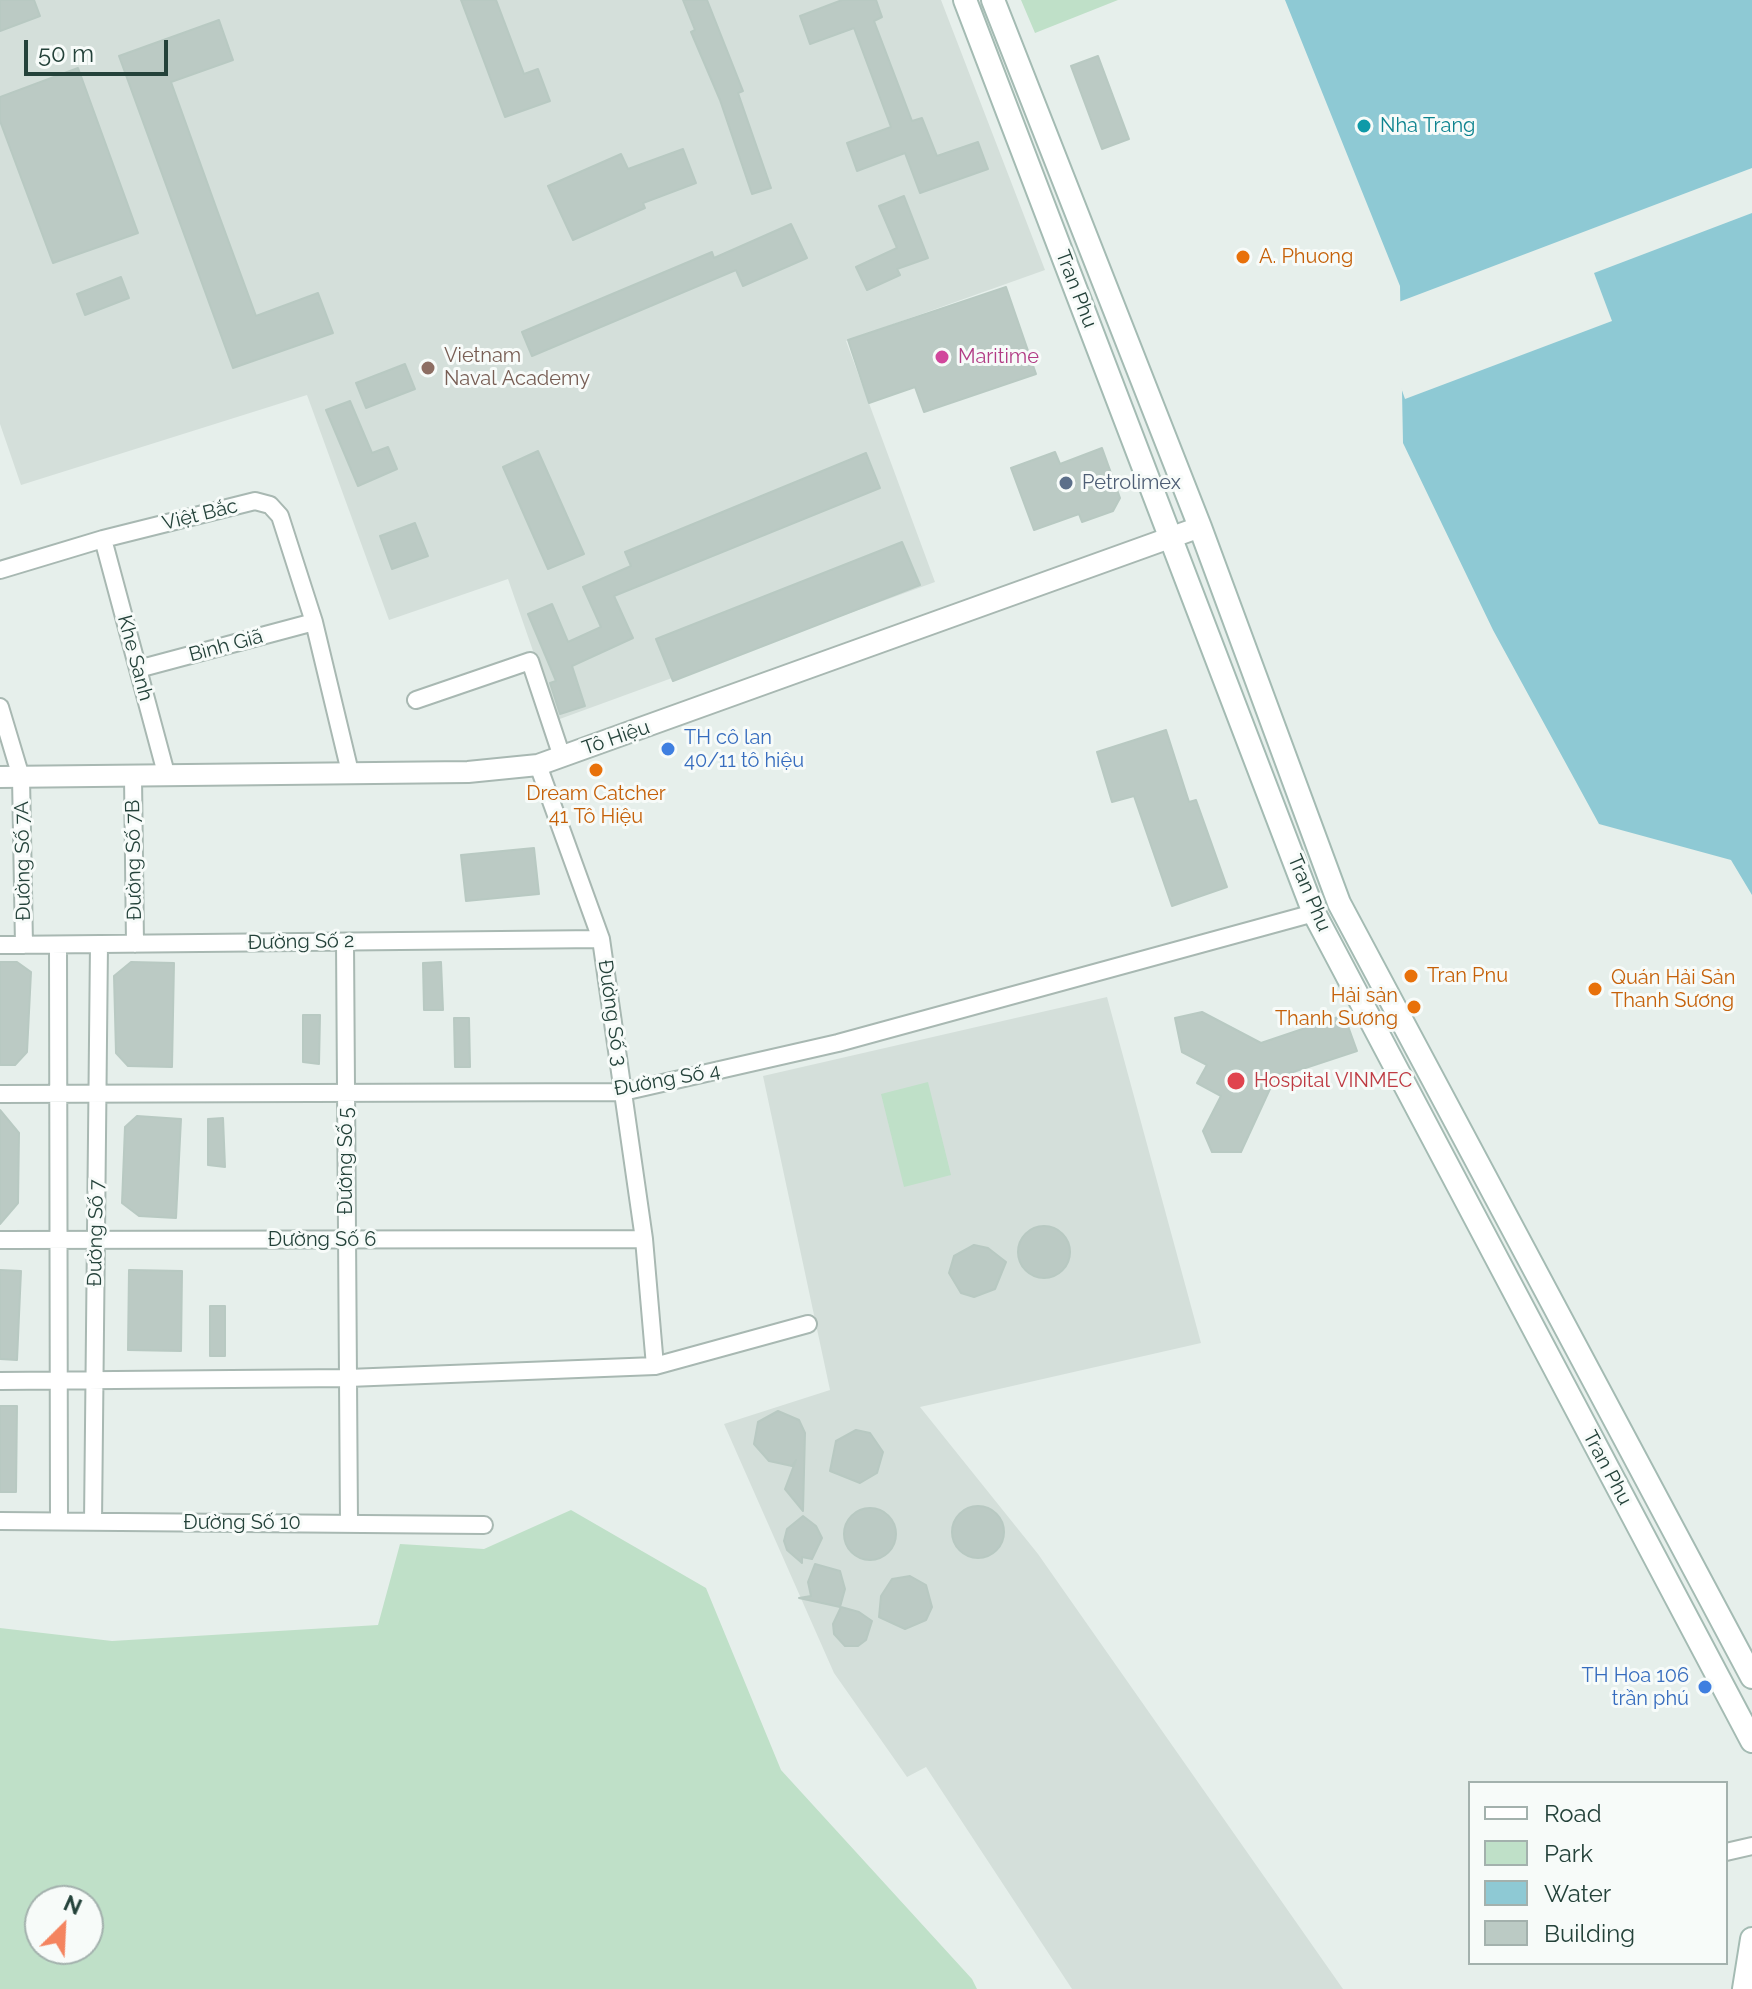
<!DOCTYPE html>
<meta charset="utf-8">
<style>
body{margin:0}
#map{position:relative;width:1752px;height:1989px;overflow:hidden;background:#e6efeb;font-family:Raleway,sans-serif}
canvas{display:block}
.legend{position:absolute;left:1468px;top:1781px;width:260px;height:184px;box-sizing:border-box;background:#f7fbf9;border:2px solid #a3b1ad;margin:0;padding:10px 14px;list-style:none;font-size:24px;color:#24423a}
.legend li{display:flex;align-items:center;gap:16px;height:40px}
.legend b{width:40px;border:2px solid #a3b1ad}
.north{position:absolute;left:24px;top:1885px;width:80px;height:80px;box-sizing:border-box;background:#f7fbf9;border:2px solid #a3b1ad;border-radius:50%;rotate:24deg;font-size:22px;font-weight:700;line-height:32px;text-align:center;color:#24423a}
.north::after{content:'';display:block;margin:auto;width:28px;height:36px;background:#f4845f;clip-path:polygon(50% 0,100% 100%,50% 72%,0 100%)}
.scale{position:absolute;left:24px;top:40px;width:144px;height:36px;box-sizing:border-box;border:4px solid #24423a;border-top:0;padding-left:10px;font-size:24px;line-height:28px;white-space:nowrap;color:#24423a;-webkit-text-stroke:6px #f7fbf9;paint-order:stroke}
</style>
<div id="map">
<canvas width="1752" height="1989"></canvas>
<ul class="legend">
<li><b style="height:10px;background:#fff"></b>Road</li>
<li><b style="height:22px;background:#bfe0c8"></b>Park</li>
<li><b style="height:22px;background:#8ec9d4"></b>Water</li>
<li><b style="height:22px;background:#bbcac4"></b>Building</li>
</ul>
<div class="north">N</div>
<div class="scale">50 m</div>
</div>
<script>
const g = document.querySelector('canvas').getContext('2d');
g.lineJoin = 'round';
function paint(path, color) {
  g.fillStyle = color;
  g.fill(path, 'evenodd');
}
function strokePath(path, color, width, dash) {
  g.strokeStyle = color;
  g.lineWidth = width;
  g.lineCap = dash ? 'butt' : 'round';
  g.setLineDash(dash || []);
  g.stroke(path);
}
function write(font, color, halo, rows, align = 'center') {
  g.font = font + ' Raleway,sans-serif';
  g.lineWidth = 6;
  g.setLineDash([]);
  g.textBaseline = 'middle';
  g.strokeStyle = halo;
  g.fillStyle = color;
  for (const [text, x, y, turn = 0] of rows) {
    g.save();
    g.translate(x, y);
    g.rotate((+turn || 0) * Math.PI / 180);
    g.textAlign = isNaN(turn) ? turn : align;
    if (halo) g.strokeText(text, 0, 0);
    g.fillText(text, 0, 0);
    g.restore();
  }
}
const built = new Path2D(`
 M0,0H941L1045,270L846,341L935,582L557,720L508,579L389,620L307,395L21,485L0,424Z
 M1107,997L1201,1343L920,1407L1038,1554L1343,1989H1072L926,1767L907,1777L834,1673L724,1424L830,1390L763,1076Z`);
const green = new Path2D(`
 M1021,0H1118L1035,33Z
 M928,1082L951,1175L904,1187L881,1094Z
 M571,1510L706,1588L781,1770L972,1979L977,1989H0V1628L112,1641L378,1625L400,1544L484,1549ZM88,1901V1949H40V1901Z`);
const water = new Path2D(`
 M1285,0H1752V895L1731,860L1599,824L1493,630L1403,443L1400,286Z`);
const pier = new Path2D(`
 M1752,168V213L1594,273L1612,321L1405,399L1398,379L1396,303Z`);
const building = new Path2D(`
 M0,0H34L40,16L0,31Z
 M461,0H496L524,74L538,69L550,101L505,117Z
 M683,0H707L743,91L738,93L771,188L752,194L720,100L691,32L695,30Z
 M842,0H876L882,17L874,21L912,121L922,118L937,156L978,142L988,169L920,193L905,153L857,171L847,143L891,127L854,28L810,44L800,16Z
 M219,20L233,60L171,82L217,210L256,316L318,293L333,333L233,368L119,56Z
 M1098,56L1129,139L1102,149L1071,66Z
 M78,68L138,233L53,263L0,121V97Z
 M683,149L696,183L643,203L645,208L573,240L548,186L621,154L628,169Z
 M904,196L928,258L897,269L900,275L867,290L856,267L897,248L879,206Z
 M791,224L807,258L743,286L736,270L532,356L522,332L712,252L714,258Z
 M121,277L129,298L85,315L77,294Z
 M1006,287L1036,374L924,412L915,387L869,403L848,340Z
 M405,364L415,389L366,408L356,383Z
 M350,401L372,453L388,447L397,469L358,486L326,410Z
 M1102,448L1120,498L1113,511L1082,522L1079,514L1034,530L1011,468L1055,452L1060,464Z
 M538,451L584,554L548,569L503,467Z
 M866,453L880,488L614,596L633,638L572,666L585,706L560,714L550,683L556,681L528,614L552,604L568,642L601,627L583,587L631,566L625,552Z
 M415,523L428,556L392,569L380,536Z
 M902,542L920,585L673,681L656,639Z
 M1166,730L1189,802L1196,800L1227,887L1172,906L1134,796L1112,802L1097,752Z
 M534,848L539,894L466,901L461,855Z
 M0,962H17L31,972L27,1052L15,1065H0Z
 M131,962L174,963L172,1067L128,1066L116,1053L114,976Z
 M441,962L443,1010H424L423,963Z
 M1202,1012L1261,1043L1344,1015L1357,1051L1275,1078L1241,1152H1212L1203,1131L1221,1096L1197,1083L1207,1065L1182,1052L1175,1018Z
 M303,1015H320L319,1064L303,1062Z
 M454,1018H469L470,1067H455Z
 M0,1110L19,1133L18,1203L0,1224Z
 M137,1116L181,1119L176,1218L139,1216L122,1203L125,1127Z
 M223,1118L225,1167L208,1165V1119Z
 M1018 1252a26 26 0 1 1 52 0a26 26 0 1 1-52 0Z
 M974,1245L988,1248L1006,1262L995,1289L974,1297L961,1293L949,1273L954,1256Z
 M0,1270L21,1271L17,1360L0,1359Z
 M129,1270L182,1271L181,1351L128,1350Z
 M210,1306H225V1356H210Z
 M0,1406H17L16,1492H0Z
 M778,1411L799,1420L805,1433L803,1511L785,1489L796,1460L792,1466L769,1461L754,1444L758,1422Z
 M856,1430L870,1433L883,1452L877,1473L860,1483L830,1471L836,1441Z
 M952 1532a26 26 0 1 1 52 0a26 26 0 1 1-52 0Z
 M844 1534a26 26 0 1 1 52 0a26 26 0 1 1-52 0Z
 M803,1516L816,1526L822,1538L812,1559L802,1557V1563L787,1550L784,1541L787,1529Z
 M815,1564L840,1571L845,1589L840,1607L799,1598L811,1596L808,1582Z
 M910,1576L926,1585L932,1607L926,1620L905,1629L879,1617L881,1596L892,1579Z
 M841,1607L859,1612L872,1621L866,1640L858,1646H845L834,1634L833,1624Z`);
const minor = new Path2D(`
 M103,539L167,777
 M0,570L103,539L255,501L270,505L280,516L314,622L350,772
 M138,669L314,622
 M416,700L530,661L562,757
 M0,707L21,777L24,945
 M538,765L601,939L644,1239L655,1366
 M133,777L135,944
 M345,942L349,1524
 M0,945L601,939
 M58,945L59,1521
 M0,1094L623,1092L838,1043L1314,913
 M0,1240L644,1239
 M0,1381L348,1378L655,1366L808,1324
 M0,1521L484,1525
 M93,1522L99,944
 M1726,1852L1752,1846`);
const tertiary = new Path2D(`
 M0,777L468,772L538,765L1200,527`);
const secondary = new Path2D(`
 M965,0L1314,913L1752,1741
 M993,0L1200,527L1339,903L1752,1677
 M1744,1989L1752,1939`);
const markers = [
 [1364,126,8,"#0f9aa8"],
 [1243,257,8,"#e8710a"],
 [942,357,8,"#d1479c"],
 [428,368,8,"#8d6e63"],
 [1066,483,8,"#5c6f8a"],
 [668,749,8,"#3f7fe0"],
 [596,770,8,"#e8710a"],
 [1411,976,8,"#e8710a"],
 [1595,989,8,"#e8710a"],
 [1414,1007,8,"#e8710a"],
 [1236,1081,10,"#e0444e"],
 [1705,1687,8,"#3f7fe0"]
];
const cultureNames = [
 ["Nha Trang",1380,126]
];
const foodNames = [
 ["A. Phuong",1259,257],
 ["Dream Catcher",596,794,"center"],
 ["41 Tô Hiệu",596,817,"center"],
 ["Tran Pnu",1427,976],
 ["Quán Hải Sản",1611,978],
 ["Thanh Sương",1611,1001],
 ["Hải sản",1398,996,"right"],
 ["Thanh Sương",1398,1019,"right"]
];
const streetNames = [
 ["Tran Phu",1076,289,69],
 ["Việt Bắc",200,515,-14],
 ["Bình Giã",226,646,-15],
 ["Khe Sanh",135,658,75],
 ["Tô Hiệu",616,738,-19],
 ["Đường Số 7B",134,860,-91],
 ["Đường Số 7A",23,861,-91],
 ["Tran Phu",1309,893,67],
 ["Đường Số 2",301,942,-1],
 ["Đường Số 3",612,1013,82],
 ["Đường Số 4",667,1080,-10],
 ["Đường Số 5",346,1161,-90],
 ["Đường Số 7",96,1233,-89],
 ["Đường Số 6",322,1240],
 ["Tran Phu",1607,1468,62],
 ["Đường Số 10",242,1523]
];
const educationNames = [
 ["Vietnam",444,356],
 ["Naval Academy",444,379]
];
const hotelNames = [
 ["Maritime",958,357]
];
const serviceNames = [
 ["Petrolimex",1082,483]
];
const shopNames = [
 ["TH cô lan",684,738],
 ["40/11 tô hiệu",684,761],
 ["TH Hoa 106",1689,1676,"right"],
 ["trần phú",1689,1699,"right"]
];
const healthNames = [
 ["Hospital VINMEC",1254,1081]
];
paint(built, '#d4dfda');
paint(green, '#bfe0c8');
paint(water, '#8ec9d4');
paint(pier, '#e6efeb');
paint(building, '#bbcac4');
strokePath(building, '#b8c9c2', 2);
strokePath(minor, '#a8b8b2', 20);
strokePath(tertiary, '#a8b8b2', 24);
strokePath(secondary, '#a4bbb3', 26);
strokePath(minor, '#fff', 16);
strokePath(tertiary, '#fff', 20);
strokePath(secondary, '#fff', 22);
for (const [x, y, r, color] of markers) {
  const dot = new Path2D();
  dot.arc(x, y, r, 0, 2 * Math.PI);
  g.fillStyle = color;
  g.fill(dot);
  strokePath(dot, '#f7fbf9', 3);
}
write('20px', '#0d838f', '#f7fbf9', cultureNames, 'left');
write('20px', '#c56008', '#f7fbf9', foodNames, 'left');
write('20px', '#24423a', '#f7fbf9', streetNames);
write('20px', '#785e54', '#f7fbf9', educationNames, 'left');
write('20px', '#b23c85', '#f7fbf9', hotelNames, 'left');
write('20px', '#4e5e75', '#f7fbf9', serviceNames, 'left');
write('20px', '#366cbe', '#f7fbf9', shopNames, 'left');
write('20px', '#be3a42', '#f7fbf9', healthNames, 'left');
</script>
